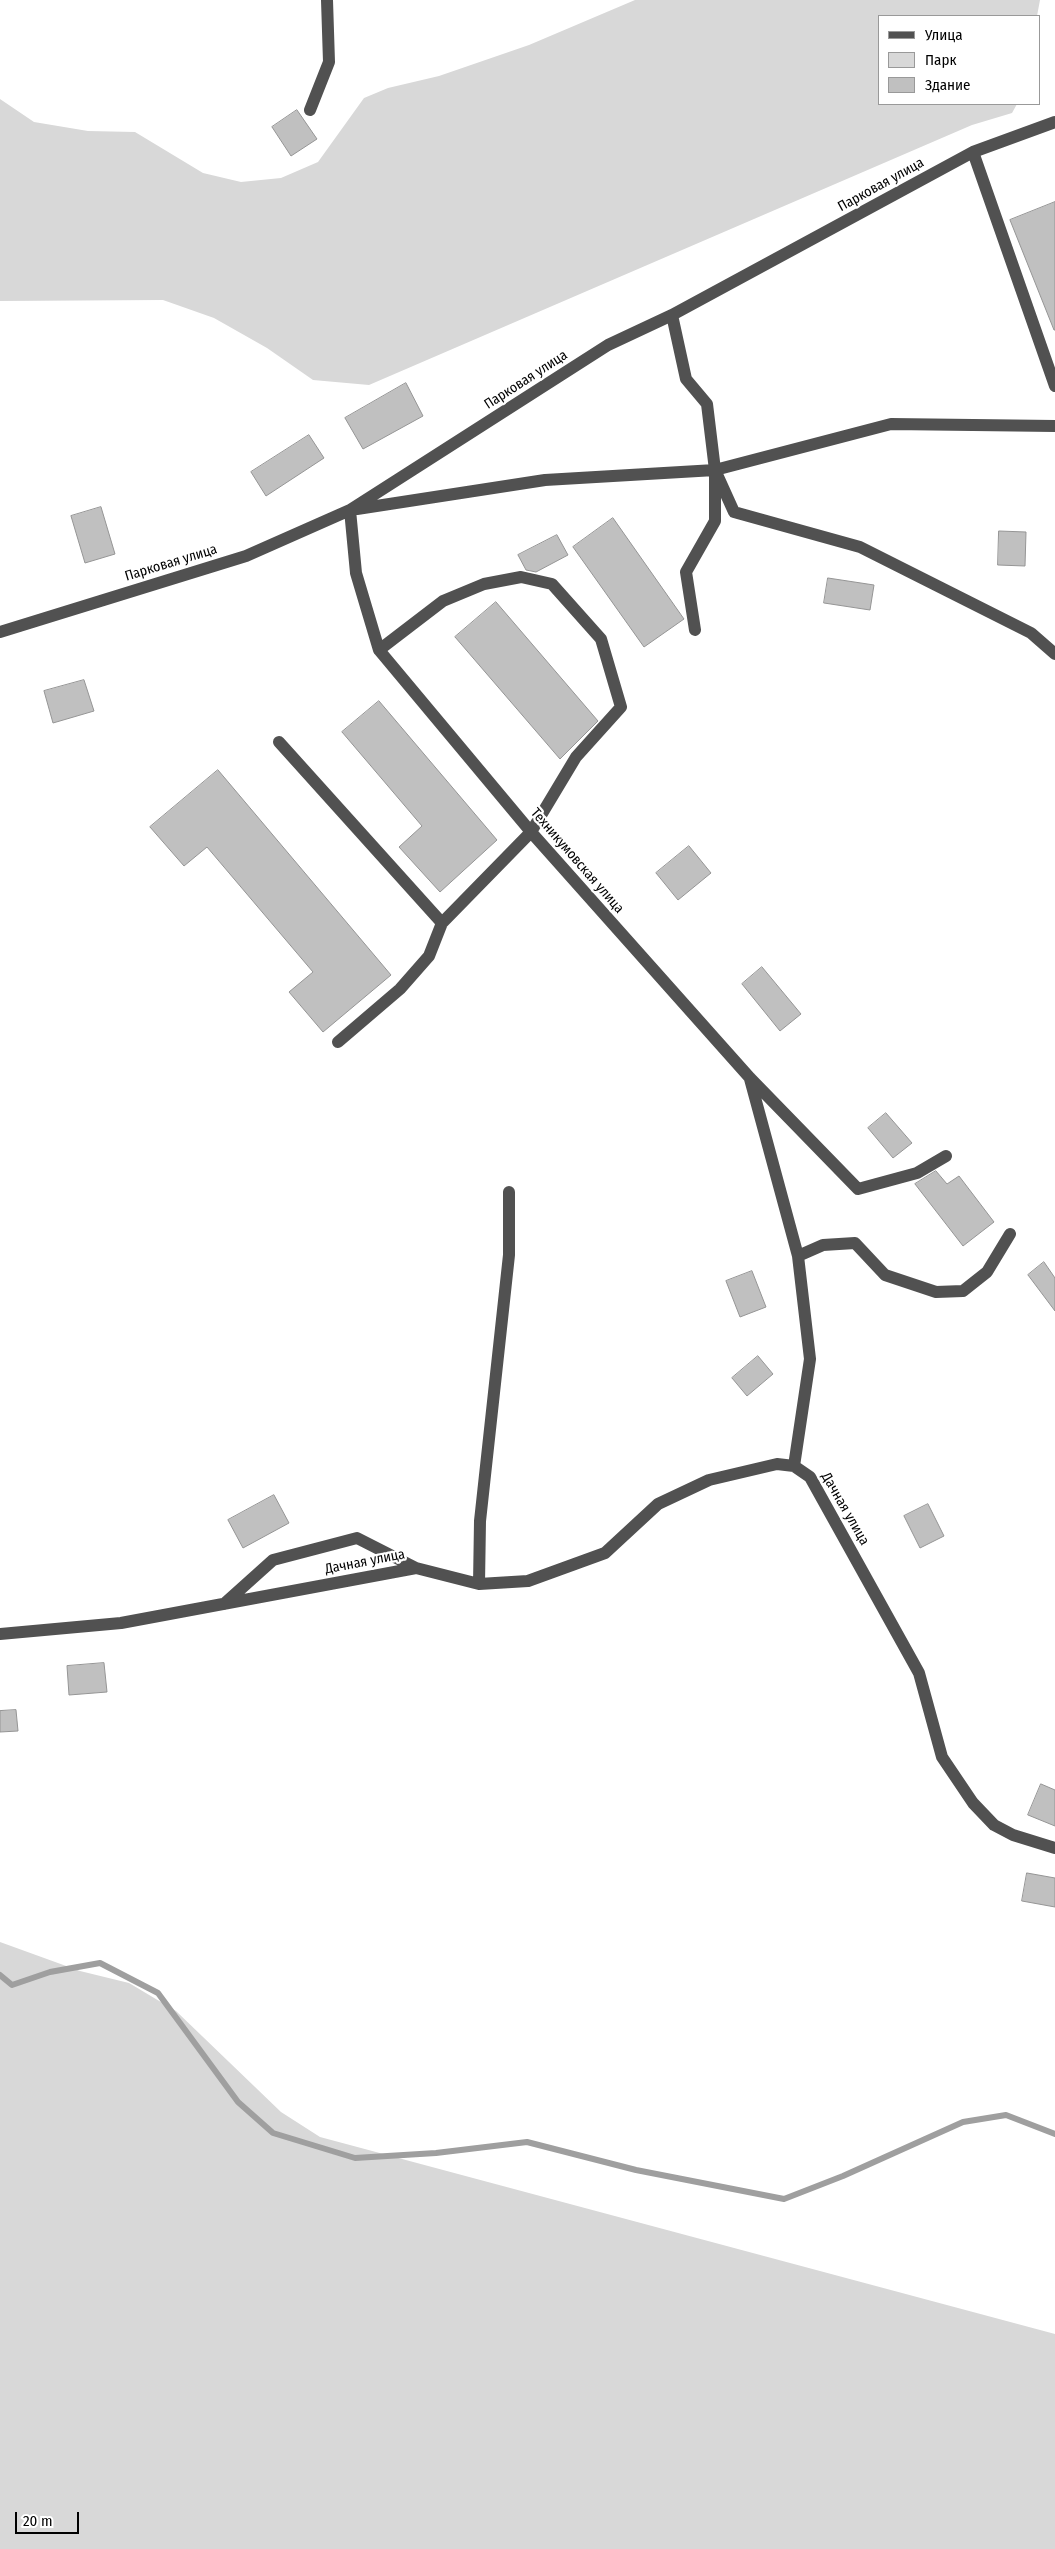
<!DOCTYPE html>
<meta charset="utf-8">
<style>
body{margin:0}
#map{position:relative;width:1055px;height:2549px;overflow:hidden;background:#fff;font-family:"Fira Sans Condensed",sans-serif}
canvas{display:block}
.legend{position:absolute;left:878px;top:15px;width:162px;height:90px;box-sizing:border-box;background:#fff;border:1px solid #999;margin:0;padding:6px 9px;list-style:none;font-size:15px;color:#000}
.legend li{display:flex;align-items:center;gap:10px;height:25px}
.legend b{width:25px;border:1px solid #999}
.scale{position:absolute;left:15px;top:2512px;width:64px;height:22px;box-sizing:border-box;border:2px solid #000;border-top:0;padding-left:6px;font-size:15px;line-height:18px;white-space:nowrap;color:#000;-webkit-text-stroke:4px #fff;paint-order:stroke}
</style>
<div id="map">
<canvas width="1055" height="2549"></canvas>
<ul class="legend">
<li><b style="height:6px;background:#515151"></b>Улица</li>
<li><b style="height:14px;background:#d8d8d8"></b>Парк</li>
<li><b style="height:14px;background:#c0c0c0"></b>Здание</li>
</ul>
<div class="scale">20 m</div>
</div>
<script>
const g = document.querySelector('canvas').getContext('2d');
g.lineJoin = 'round';
function paint(path, color) {
  g.fillStyle = color;
  g.fill(path, 'evenodd');
}
function strokePath(path, color, width, dash) {
  g.strokeStyle = color;
  g.lineWidth = width;
  g.lineCap = dash ? 'butt' : 'round';
  g.setLineDash(dash || []);
  g.stroke(path);
}
function write(font, color, halo, rows, align = 'center') {
  g.font = font + ' "Fira Sans Condensed",sans-serif';
  g.lineWidth = 4.5;
  g.setLineDash([]);
  g.textBaseline = 'middle';
  g.strokeStyle = halo;
  g.fillStyle = color;
  for (const [text, x, y, turn = 0] of rows) {
    g.save();
    g.translate(x, y);
    g.rotate((+turn || 0) * Math.PI / 180);
    g.textAlign = isNaN(turn) ? turn : align;
    if (halo) g.strokeText(text, 0, 0);
    g.fillText(text, 0, 0);
    g.restore();
  }
}
const green = new Path2D(`
 M635,0H1040L1037,16H879V104H1017L1012,113L972,125L369,385L313,380L267,348L214,318L163,300L0,301V99L34,122L88,131L135,132L203,173L241,182L281,178L318,162L364,98L388,88L439,76L529,45Z
 M0,1942L80,1971L129,1983L176,2011L281,2112L320,2137L1055,2334V2549H0Z`);
const stream = new Path2D(`
 M0,1975L12,1985L50,1972L100,1963L158,1993L238,2102L273,2133L355,2158L436,2153L527,2142L636,2170L784,2199L843,2176L963,2122L1006,2115L1055,2134`);
const building = new Path2D(`
 M297,110L317,139L291,156L272,127Z
 M1055,202V330H1054L1010,220Z
 M406,383L423,416L363,449L345,418Z
 M309,435L324,458L266,496L251,472Z
 M101,507L115,554L85,563L71,516Z
 M613,518L684,619L644,647L573,547Z
 M999,531L1026,532L1025,566L998,565Z
 M557,535L568,555L536,572L526,570L518,555Z
 M828,578L874,585L870,610L824,603Z
 M496,602L598,721L560,759L455,637Z
 M84,680L94,711L53,723L44,691Z
 M379,701L497,840L440,892L399,847L422,826L342,732Z
 M218,770L391,975L323,1032L289,992L313,972L207,847L184,866L150,827Z
 M689,846L711,873L678,900L656,873Z
 M762,967L801,1014L780,1031L742,984Z
 M886,1113L912,1143L893,1158L868,1128Z
 M936,1171L947,1184L959,1176L994,1222L963,1246L915,1184Z
 M1044,1262L1055,1278V1311L1028,1275Z
 M752,1271L766,1307L740,1317L726,1281Z
 M758,1356L773,1374L747,1396L732,1378Z
 M274,1495L289,1523L243,1548L228,1520Z
 M928,1504L944,1536L920,1548L904,1516Z
 M104,1663L107,1692L69,1695L67,1666Z
 M16,1710L18,1731L0,1732V1711Z
 M1041,1784L1055,1790V1826L1028,1815Z
 M1027,1873L1055,1878V1907L1022,1901Z`);
const minor = new Path2D(`
 M310,110L329,62L327,0
 M973,152L1055,386
 M672,315L686,379L707,404L715,470V521L686,572L695,630
 M715,470L734,512L860,547L1031,633L1055,654
 M357,509L545,480L715,470L891,424L1055,426
 M350,510L356,573L379,650L531,832L750,1078L858,1189L917,1173L946,1156
 M0,632L246,556L350,510L608,345L672,315L973,152L1055,122
 M279,742L442,923
 M338,1042L400,989L429,956L442,923L531,832L576,757L621,707L601,639L552,584L521,577L484,584L443,601L379,650
 M750,1079L798,1256L810,1359L794,1466
 M798,1256L823,1245L855,1243L885,1275L936,1292L963,1291L987,1272L1010,1234
 M479,1584L480,1521L509,1255V1192
 M224,1604L273,1560L357,1538L416,1568
 M0,1634L121,1623L416,1568L479,1584L528,1581L605,1553L658,1504L709,1480L777,1464L794,1466L810,1477L919,1673L942,1757L973,1803L994,1825L1013,1835L1055,1848`);
const streetNames = [
 ["Парковая улица",881,185,-29],
 ["Парковая улица",526,380,-33],
 ["Парковая улица",171,563,-17],
 ["Техникумовская улица",577,861,49],
 ["Дачная улица",845,1509,60],
 ["Дачная улица",365,1562,-11]
];
paint(green, '#d8d8d8');
strokePath(stream, '#9f9f9f', 6);
paint(building, '#c0c0c0');
strokePath(building, '#959595', 1);
strokePath(minor, '#515151', 12);
write('14px', '#000', '#fff', streetNames);
</script>
